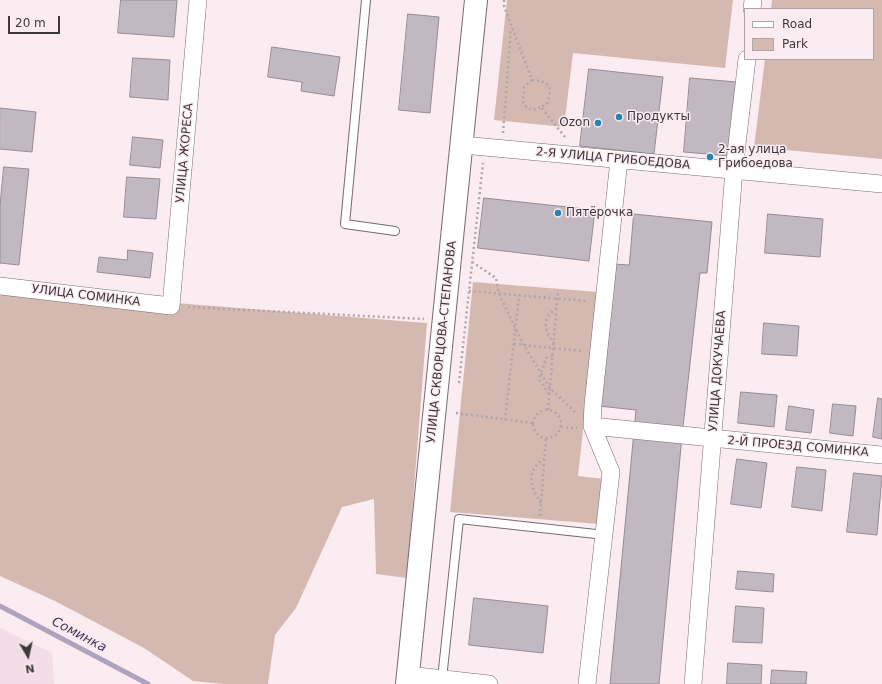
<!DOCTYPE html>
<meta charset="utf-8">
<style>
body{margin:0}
#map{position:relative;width:882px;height:684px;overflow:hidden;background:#fbecf2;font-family:"DejaVu Sans",sans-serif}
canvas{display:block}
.legend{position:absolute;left:744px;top:8px;width:130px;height:52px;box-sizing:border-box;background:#fbecf2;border:1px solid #afa4a9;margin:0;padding:5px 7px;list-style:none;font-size:12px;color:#3e383b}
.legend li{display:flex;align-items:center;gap:8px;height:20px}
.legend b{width:20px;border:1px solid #afa4a9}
.north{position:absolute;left:8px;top:636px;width:40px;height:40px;-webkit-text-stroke:3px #fbecf2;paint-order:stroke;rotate:171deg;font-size:11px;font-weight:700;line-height:16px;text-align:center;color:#3e383b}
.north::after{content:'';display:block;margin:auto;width:14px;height:18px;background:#3e383b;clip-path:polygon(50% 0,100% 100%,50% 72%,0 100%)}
.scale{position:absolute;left:8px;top:16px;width:52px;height:18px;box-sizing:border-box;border:2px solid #3e383b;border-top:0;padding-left:5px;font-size:12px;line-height:14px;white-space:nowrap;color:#3e383b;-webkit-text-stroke:3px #fbecf2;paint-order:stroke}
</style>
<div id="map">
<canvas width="882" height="684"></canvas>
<ul class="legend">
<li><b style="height:5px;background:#fff"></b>Road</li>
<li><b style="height:11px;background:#d4b9b1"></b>Park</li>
</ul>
<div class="north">N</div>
<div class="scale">20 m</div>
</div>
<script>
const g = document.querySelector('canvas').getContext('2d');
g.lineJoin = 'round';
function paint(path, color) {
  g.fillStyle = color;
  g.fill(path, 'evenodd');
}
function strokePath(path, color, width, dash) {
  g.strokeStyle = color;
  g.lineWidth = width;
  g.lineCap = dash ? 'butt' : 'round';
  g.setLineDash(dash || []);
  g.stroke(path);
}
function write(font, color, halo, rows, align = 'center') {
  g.font = font + ' "DejaVu Sans",sans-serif';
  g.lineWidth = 3;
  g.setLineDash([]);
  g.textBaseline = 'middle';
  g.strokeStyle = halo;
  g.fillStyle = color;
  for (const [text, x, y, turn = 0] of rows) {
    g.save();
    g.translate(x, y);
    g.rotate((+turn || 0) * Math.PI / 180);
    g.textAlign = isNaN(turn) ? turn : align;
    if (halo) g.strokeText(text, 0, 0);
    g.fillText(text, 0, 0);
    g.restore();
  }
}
const built = new Path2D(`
 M0,628L52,653L54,684H0Z`);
const green = new Path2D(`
 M507,0H733L725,68L573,53L564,127L494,120Z
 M772,0H882V159L754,147L765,59H873V9H771Z
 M473,282L598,292L578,476L604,479L599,524L450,512Z
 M0,289L427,323L407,578L376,574L374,499L342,507L296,608L275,635L268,684H224L193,681L144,648L55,601L0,576Z`);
const stream = new Path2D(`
 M0,606L148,684`);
const building = new Path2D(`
 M121,0H177L174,37L118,33Z
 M408,14L439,17L430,113L399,110Z
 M272,47L340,57L334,96L301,91L302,82L268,77Z
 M133,58L170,60L168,100L130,97Z
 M589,69L663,77L654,154L580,146Z
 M690,78L736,82L730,156L684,152Z
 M0,108L36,112L32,152L0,149Z
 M133,137L163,140L160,168L130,165Z
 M4,167L29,169L19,265L0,263V206Z
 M127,177L160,179L156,219L124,217Z
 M484,198L595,210L589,261L478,248Z
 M634,214L712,222L707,273H700L682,436L659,684H610L636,410L599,406L614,264L629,265Z
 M768,214L823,219L820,257L765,253Z
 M128,250L153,253L150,278L97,272L99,257L127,260Z
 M764,323L799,326L797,356L762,354Z
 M741,392L777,395L774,427L738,423Z
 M878,398L882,399V439L873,437Z
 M833,404L856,406L853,436L830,433Z
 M789,406L814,410L811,433L786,430Z
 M737,459L767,463L761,508L731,504Z
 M797,467L826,470L822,511L792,507Z
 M854,473L882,476L877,535L847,532Z
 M738,571L774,574L773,592L736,589Z
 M474,598L548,606L543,653L469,645Z
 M736,606L764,608L762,643L733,642Z
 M728,663L762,665L761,684H727Z
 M772,670L807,672L806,684H771Z`);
const path = new Path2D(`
 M504,0V6L532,80C550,81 553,87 547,104L541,107L565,137
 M532,80L524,87L523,102L527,108L533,110L541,107
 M503,133L511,28
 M472,262L496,278L499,294L523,344L550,388L576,413
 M469,291L587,301
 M188,307L424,319
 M514,344L583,351
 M554,344C544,329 541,319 557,308
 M459,383L483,163
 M549,394L539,379L546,358L553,356
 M548,410L558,290
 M533 424a14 14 0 1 1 28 0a14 14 0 1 1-28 0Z
 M456,413L533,423
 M505,420L519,295
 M561,427L577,428
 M541,503C530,487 525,471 544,459
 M540,516L546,438`);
const lane = new Path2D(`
 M366,0L345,224L395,231
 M442,679L459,519L605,535`);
const street = new Path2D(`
 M752,9L753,0
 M463,145L882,184
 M0,286L171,306L198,0
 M592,426L882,455
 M408,675L489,684
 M587,684L611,472L592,426L593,405L619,160
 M693,684L734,170L747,59`);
const secondary = new Path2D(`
 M407,684L476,0`);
const markers = [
 [619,117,4,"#2485b0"],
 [598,123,4,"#2485b0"],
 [710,157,4,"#2485b0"],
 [558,213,4,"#2485b0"]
];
const poiNames = [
 ["Продукты",627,117],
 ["Ozon",590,123,"right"],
 ["2-ая улица",718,150],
 ["Грибоедова",718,164],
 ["Пятёрочка",566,213]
];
const streetNames = [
 ["УЛИЦА ЖОРЕСА",185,153,-85],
 ["2-Я УЛИЦА ГРИБОЕДОВА",613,159,5],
 ["УЛИЦА СОМИНКА",86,296,7],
 ["УЛИЦА СКВОРЦОВА-СТЕПАНОВА",442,342,-84],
 ["УЛИЦА ДОКУЧАЕВА",718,371,-86],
 ["2-Й ПРОЕЗД СОМИНКА",798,447,5]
];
const waterNames = [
 ["Соминка",79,635,28]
];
paint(built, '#f3dde6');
paint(green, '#d4b9b1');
strokePath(stream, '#aea3bf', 5);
paint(building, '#c2b8c2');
strokePath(building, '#968c96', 1);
strokePath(lane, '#786b71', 10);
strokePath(street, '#786b71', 18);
strokePath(secondary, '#786b71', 24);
strokePath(path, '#b1a5aa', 2.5, [2, 3]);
strokePath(lane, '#fff', 8);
strokePath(street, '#fff', 17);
strokePath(secondary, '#fff', 22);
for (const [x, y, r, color] of markers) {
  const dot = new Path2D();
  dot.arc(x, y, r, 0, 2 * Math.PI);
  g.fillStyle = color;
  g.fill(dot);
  strokePath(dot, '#fbecf2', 1.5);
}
write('12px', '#3e383b', '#fbecf2', poiNames, 'left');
write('12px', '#3e383b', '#fbecf2', streetNames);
write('italic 13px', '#44335b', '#fbecf2', waterNames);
</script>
